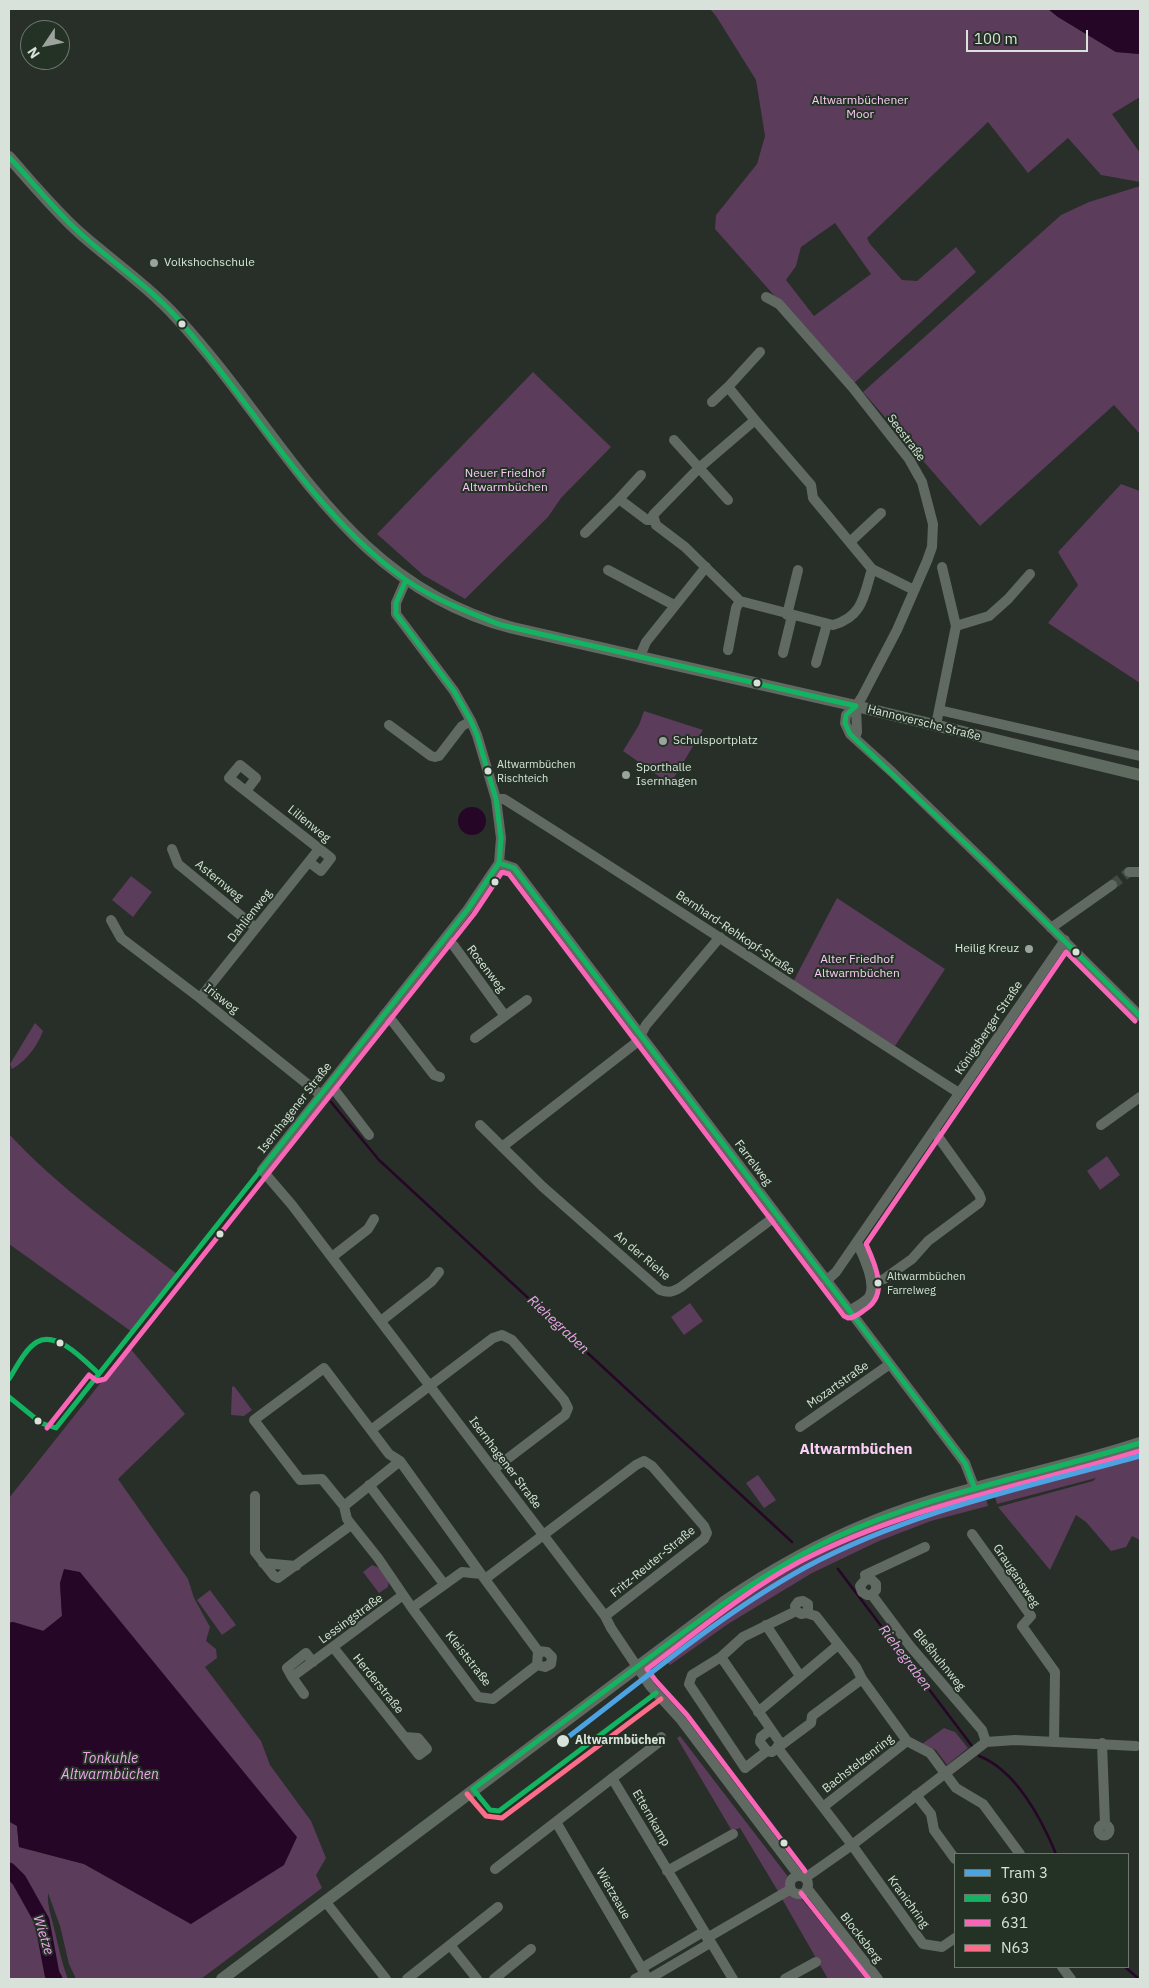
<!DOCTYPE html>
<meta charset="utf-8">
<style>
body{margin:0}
#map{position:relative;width:1149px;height:1988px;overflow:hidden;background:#282e28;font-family:"IBM Plex Sans",sans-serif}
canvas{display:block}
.frame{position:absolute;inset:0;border:10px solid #d9e2da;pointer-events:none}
.legend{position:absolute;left:954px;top:1853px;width:175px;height:115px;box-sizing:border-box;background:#243225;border:1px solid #6c786d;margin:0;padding:6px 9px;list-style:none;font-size:15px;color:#d9e2da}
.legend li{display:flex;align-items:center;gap:10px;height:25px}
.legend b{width:25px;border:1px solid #6c786d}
.north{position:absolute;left:20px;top:20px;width:50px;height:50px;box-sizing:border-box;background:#243225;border:1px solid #6c786d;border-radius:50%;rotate:236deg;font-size:14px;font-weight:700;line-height:20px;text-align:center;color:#d9e2da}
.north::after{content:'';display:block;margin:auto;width:18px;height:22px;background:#9ba39c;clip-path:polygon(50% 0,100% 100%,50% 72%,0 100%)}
.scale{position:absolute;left:966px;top:30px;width:122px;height:22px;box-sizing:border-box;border:2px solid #d9e2da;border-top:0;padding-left:6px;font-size:15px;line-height:18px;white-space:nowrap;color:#d9e2da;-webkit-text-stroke:4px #243225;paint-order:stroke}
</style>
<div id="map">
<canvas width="1149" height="1988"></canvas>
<div class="frame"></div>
<ul class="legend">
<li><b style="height:6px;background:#4da3e1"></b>Tram 3</li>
<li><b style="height:6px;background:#13b361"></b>630</li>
<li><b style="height:6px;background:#fa66b7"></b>631</li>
<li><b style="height:6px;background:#fb6d88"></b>N63</li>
</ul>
<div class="north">N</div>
<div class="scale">100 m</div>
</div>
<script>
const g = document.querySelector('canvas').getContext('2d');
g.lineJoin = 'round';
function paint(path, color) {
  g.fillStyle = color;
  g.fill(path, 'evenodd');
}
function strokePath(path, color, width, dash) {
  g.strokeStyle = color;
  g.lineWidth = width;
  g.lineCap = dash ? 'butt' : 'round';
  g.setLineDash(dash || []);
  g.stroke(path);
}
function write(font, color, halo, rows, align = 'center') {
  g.font = font + ' "IBM Plex Sans",sans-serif';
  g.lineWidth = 4;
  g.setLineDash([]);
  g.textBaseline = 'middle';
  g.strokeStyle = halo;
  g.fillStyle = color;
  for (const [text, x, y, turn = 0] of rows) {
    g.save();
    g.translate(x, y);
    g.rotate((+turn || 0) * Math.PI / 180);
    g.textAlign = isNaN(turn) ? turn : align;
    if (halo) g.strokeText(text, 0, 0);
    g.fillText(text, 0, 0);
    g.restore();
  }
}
const green = new Path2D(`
 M710,9H1048L1058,17L1116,52L1140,54V97L1112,114L1140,153V182L1101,175L1068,138L1028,173L988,122L867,238L870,244L902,280L917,281L956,247L976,272L853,384L715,229L716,215L757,164L765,136L756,80L716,16ZM835,223L871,274L814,316L786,280L796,266L801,247Z
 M1140,186V434L1114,405L980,526L863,392L1061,215L1089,202Z
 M533,372L611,447L561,498L548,517L465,599L423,575L377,534Z
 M1121,484L1140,491V683L1048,623L1078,585L1058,552Z
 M644,711L703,730L670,784L623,751L639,725Z
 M131,876L152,892L133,917L112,900Z
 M837,898L945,969L895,1046L793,982Z
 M35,1023L43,1031C37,1047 26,1061 12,1069L10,1064Z
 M9,1134C59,1188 119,1230 177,1274L132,1332L9,1244Z
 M1107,1156L1120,1175L1100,1190L1087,1171Z
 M690,1303L703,1321L684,1335L671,1317Z
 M129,1347L185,1414L118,1479L188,1579L194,1598L210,1627L206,1641L216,1649L217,1658L205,1667L261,1741L270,1765L311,1821L326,1858L316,1875L322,1888L201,1979H76L69,1964L60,1926L48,1893C47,1907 52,1918 55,1932C59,1948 62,1964 68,1979H9V1822L17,1826L19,1847L84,1864L191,1924L60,1583L62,1616L44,1631L13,1622L9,1623V1498Z
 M234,1386L252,1410L244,1416L231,1415L232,1387Z
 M1140,1448V1540L1132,1536L1126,1547L1111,1551L1086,1522L1076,1515L1050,1570L998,1507L1093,1481L1096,1478L997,1504L994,1493L1002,1492L1001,1487Z
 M758,1475L776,1500L764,1508L746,1483Z
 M984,1491L988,1506L931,1521L879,1541L812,1573L728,1624L670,1665L661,1657C693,1633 725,1605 759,1584C828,1540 905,1513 984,1491Z
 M372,1565L382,1569L389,1578L388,1587L379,1593L363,1572Z
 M210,1590L236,1625L222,1635L197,1600Z
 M944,1728L955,1732L968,1748L947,1765L936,1750L922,1744Z
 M680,1736L789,1878L787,1888L779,1893L740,1828L732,1831L677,1738Z
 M788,1892L801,1898L866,1979H828L781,1897Z`);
const water = new Path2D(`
 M1048,9H1140V54L1116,52L1058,17Z
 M458 821a14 14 0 1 1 28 0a14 14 0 1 1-28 0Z
 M64,1569L80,1572L297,1837L284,1865L191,1924L84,1864L19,1847L17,1826L9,1821V1623L13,1622L43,1631L62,1616L60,1583Z`);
const stream = new Path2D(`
 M331,1102L379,1160L792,1542
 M838,1569L972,1746
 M979,1756C1016,1770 1042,1820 1056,1854
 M1125,1967L1139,1979`);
const river = new Path2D(`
 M9,1870L19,1880L42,1921L52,1974L55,1979`);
const minorTunnel = new Path2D(`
 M1112,885L1129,872`);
const minor = new Path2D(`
 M766,297L779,304L853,388L909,459L922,482L933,524L932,547L927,561L897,630L862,697L856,706L846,715L845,723L850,734L892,772L988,865L1140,1016
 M728,387L760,352
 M712,402L728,387L755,420
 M674,440L728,500
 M641,475L619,499L647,520H653
 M585,533L619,499
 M850,542L881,513
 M872,569C864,595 863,617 833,625L740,601L685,547L656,525L653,515L699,468L755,420L811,485L813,498L872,569L914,590
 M608,570L674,605
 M406,580L396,603V614L454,691L471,721L477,735L496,799L501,838L499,863L468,909L262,1170L292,1205L605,1616L611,1628L650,1686L681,1720L799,1876
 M787,615L798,570
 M956,626L989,616L1008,599L1030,574
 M728,650L736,608L740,601
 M783,653L792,616
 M640,656L646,642L706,567
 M816,663L827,624
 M939,710L1140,756
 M389,725L431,756L435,757L439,756L462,726L471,721
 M936,725L956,626L942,567
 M855,738L857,732L856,706
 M246,791L256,778L240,765L229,778L331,858L321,871L309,862
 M496,799H504C657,895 807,996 959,1093
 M172,849L178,864L256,928
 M499,863L514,868L965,1463L975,1489
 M1129,872H1139
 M111,920L121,938L200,998L321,1095
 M1051,928L1112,885
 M445,938L454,946L505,1016L475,1038
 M200,998L319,849
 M384,1015L393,1022L434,1075L440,1077
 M505,1016L527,1000
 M330,1084L369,1135
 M480,1125L543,1187L660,1290C669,1293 673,1292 681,1287L777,1215
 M1101,1125L1140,1097
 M502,1147L637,1042L646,1025L720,937
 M332,1257L368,1229L374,1219
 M826,1281L836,1272L1065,940
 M871,1283L884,1279L912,1259L928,1241L979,1203L981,1199L979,1194L934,1131
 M850,1311C855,1307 865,1302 869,1297C877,1285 863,1254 857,1243
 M381,1321L432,1281L439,1272
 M800,1427L890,1364
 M371,1430L493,1338L502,1335L512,1340L564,1400L568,1408L565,1415L494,1469
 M369,1485L444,1584
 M255,1496V1552L274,1576L278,1578L351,1525
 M344,1506L400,1461
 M972,1534L1031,1616L1022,1626L1055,1672L1054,1742
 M263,1563L296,1566
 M485,1579L636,1465L644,1461L652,1466L704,1526L707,1533L704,1539L605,1616
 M866,1579L865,1575L925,1547
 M872,1595H867L862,1592L860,1586L866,1579L872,1580L876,1584V1590L872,1595L910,1646L982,1730L986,1742
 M412,1608L478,1697L493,1699L537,1665L538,1651L481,1574L400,1461L389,1454L324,1368L254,1420L300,1480L322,1479L344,1506L347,1519L378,1558L412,1608L462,1572L481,1574
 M806,1613L801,1614L796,1611L795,1606L798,1602L803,1601L808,1604V1609L806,1613L816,1616L856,1667L862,1679L907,1741L930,1753L956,1788L983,1804L1020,1854
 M766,1625L800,1676
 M333,1647L419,1755L427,1749L418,1738L405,1737
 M721,1657L692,1675L689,1684L745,1768L767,1751
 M537,1665L545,1667L551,1664L552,1657L547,1652L538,1651
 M292,1677L287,1668L306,1653L313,1662
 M304,1694L292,1677L403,1595
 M758,1712L838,1645
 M770,1730L761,1737L760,1742L767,1751L772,1752L811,1723L812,1716L862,1679
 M1102,1743L1105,1824
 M781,1744L721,1657L743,1637L796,1611
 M777,1747L852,1845L923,1944L942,1947L955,1938
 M612,1778L733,1979
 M916,1795L931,1814L934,1830L955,1859
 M823,1807L907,1741
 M556,1822L648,1979
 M1098.5 1830a5.5 5.5 0 1 1 11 0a5.5 5.5 0 1 1-11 0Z
 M495,1869L659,1742L661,1737
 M667,1871L733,1834
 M790 1885a9 9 0 1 1 18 0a9 9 0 1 1-18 0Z
 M805,1878L852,1845L986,1742L1015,1740L1136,1746
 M807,1888L878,1979
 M325,1901L386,1979
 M707,1938L791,1889
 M450,1945L477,1979
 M1062,1967L1071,1979
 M642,1968L703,1932
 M407,1979L498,1907
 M494,1979L531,1949
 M635,1979L645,1974
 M649,1979L710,1943
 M785,1979L816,1962`);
const major = new Path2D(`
 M9,157C32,183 55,211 81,234C113,262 149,287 178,319C285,435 345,585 513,628L856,706L1140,775
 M222,1979L724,1602C772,1569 819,1543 874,1521C960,1486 1053,1472 1140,1443`);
const bus1 = new Path2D(`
 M9,157C33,182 55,211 81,234C113,263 150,287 178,319C253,403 312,514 406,580C435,600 468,612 501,625L856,706
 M856,706L846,715L845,723L850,734L988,865L1140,1016
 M499,863L514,868L965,1463L975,1489
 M9,1379C16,1368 25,1349 37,1342C57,1330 86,1362 99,1374
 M9,1397L41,1423L56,1428L468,909L499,863L501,838L496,799L477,735L471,721L454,691L396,614V603L406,580
 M473,1789C530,1746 588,1704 645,1661C705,1616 765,1571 834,1538C931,1493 1038,1475 1140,1443
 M473,1789L490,1810L499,1811L656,1693`);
const bus2 = new Path2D(`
 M47,1428L89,1375L97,1381L105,1379L474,914L502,872L509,874L844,1316L848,1318C855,1318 860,1313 866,1309C889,1294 875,1264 866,1244L1066,952L1135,1021
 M805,1871L687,1715L656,1681L647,1669C697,1632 745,1591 799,1562C905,1506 1026,1486 1140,1451
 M801,1893L869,1979`);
const bus3 = new Path2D(`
 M467,1794L486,1816L502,1818L661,1699`);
const tram1 = new Path2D(`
 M563,1741C642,1681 719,1615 806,1567C910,1511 1027,1487 1140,1456`);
const markers = [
 [154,263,5,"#9ba39c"],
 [182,324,4.5,"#d9e2da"],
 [757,683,4.5,"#d9e2da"],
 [663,741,5,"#9ba39c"],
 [488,771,4.5,"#d9e2da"],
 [626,775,5,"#9ba39c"],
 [495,882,4.5,"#d9e2da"],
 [1029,949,5,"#9ba39c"],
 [1076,952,4.5,"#d9e2da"],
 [220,1234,4.5,"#d9e2da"],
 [878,1283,4.5,"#d9e2da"],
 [60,1343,4.5,"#d9e2da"],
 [38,1421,4.5,"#d9e2da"],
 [563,1741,7,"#d9e2da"],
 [784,1843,4.5,"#d9e2da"]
];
const busNames = [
 ["Altwarmbüchen",497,765],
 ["Rischteich",497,779],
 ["Altwarmbüchen",887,1277],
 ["Farrelweg",887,1291]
];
const parkNames = [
 ["Altwarmbüchener",860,101],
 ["Moor",860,115],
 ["Neuer Friedhof",505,474],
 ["Altwarmbüchen",505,488],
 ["Alter Friedhof",857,960],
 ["Altwarmbüchen",857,974]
];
const poiNames = [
 ["Volkshochschule",164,263],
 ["Schulsportplatz",673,741],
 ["Sporthalle",636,768],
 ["Isernhagen",636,782],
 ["Heilig Kreuz",1019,949,"right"]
];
const streetNames = [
 ["Seestraße",906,438,53],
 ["Hannoversche Straße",924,723,14],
 ["Lilienweg",309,824,39],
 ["Asternweg",219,881,39],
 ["Dahlienweg",250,916,-52],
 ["Bernhard-Rehkopf-Straße",735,933,34],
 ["Rosenweg",486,969,53],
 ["Irisweg",221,999,38],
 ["Königsberger Straße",989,1028,-56],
 ["Isernhagener Straße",295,1108,-52],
 ["Farrelweg",753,1163,53],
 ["An der Riehe",642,1256,40],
 ["Mozartstraße",838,1385,-35],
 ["Isernhagener Straße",505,1463,53],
 ["Fritz-Reuter-Straße",653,1562,-39],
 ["Graugansweg",1016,1576,56],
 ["Lessingstraße",351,1619,-36],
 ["Kleiststraße",468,1659,52],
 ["Bleßhuhnweg",939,1660,51],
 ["Herderstraße",378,1684,51],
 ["Bachstelzenring",858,1764,-38],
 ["Etternkamp",651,1818,60],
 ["Wietzeaue",613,1894,60],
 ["Kranichring",908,1902,54],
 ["Blocksberg",861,1938,52]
];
const stopNames = [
 ["Altwarmbüchen",575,1741]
];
const waterNames = [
 ["Riehegraben",558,1325,43],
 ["Riehegraben",905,1658,53],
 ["Tonkuhle",110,1759],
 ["Altwarmbüchen",110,1775],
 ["Wietze",43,1935,73]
];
const quarterNames = [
 ["Altwarmbüchen",856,1450]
];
paint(green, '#5b3c5a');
paint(water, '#260626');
strokePath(stream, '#260626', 2.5);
strokePath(river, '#260626', 15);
strokePath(minorTunnel, '#434943', 10, [10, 5]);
strokePath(minor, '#616a62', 10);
strokePath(major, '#5f6a60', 12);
strokePath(bus1, '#13b361', 5);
strokePath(bus2, '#fa66b7', 5);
strokePath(bus3, '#fb6d88', 5);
strokePath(tram1, '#4da3e1', 5);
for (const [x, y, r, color] of markers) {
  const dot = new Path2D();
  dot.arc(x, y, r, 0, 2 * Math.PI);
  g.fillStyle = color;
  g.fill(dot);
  strokePath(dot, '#243225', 2);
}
write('11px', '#d9e2da', '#243225', busNames, 'left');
write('12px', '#facbf8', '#243225', parkNames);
write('12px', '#d9e2da', '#243225', poiNames, 'left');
write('12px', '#d9e2da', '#243225', streetNames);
write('bold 12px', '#d9e2da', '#243225', stopNames, 'left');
write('italic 14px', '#f1a3ee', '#243225', waterNames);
write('bold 15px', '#fecefb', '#243225', quarterNames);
</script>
